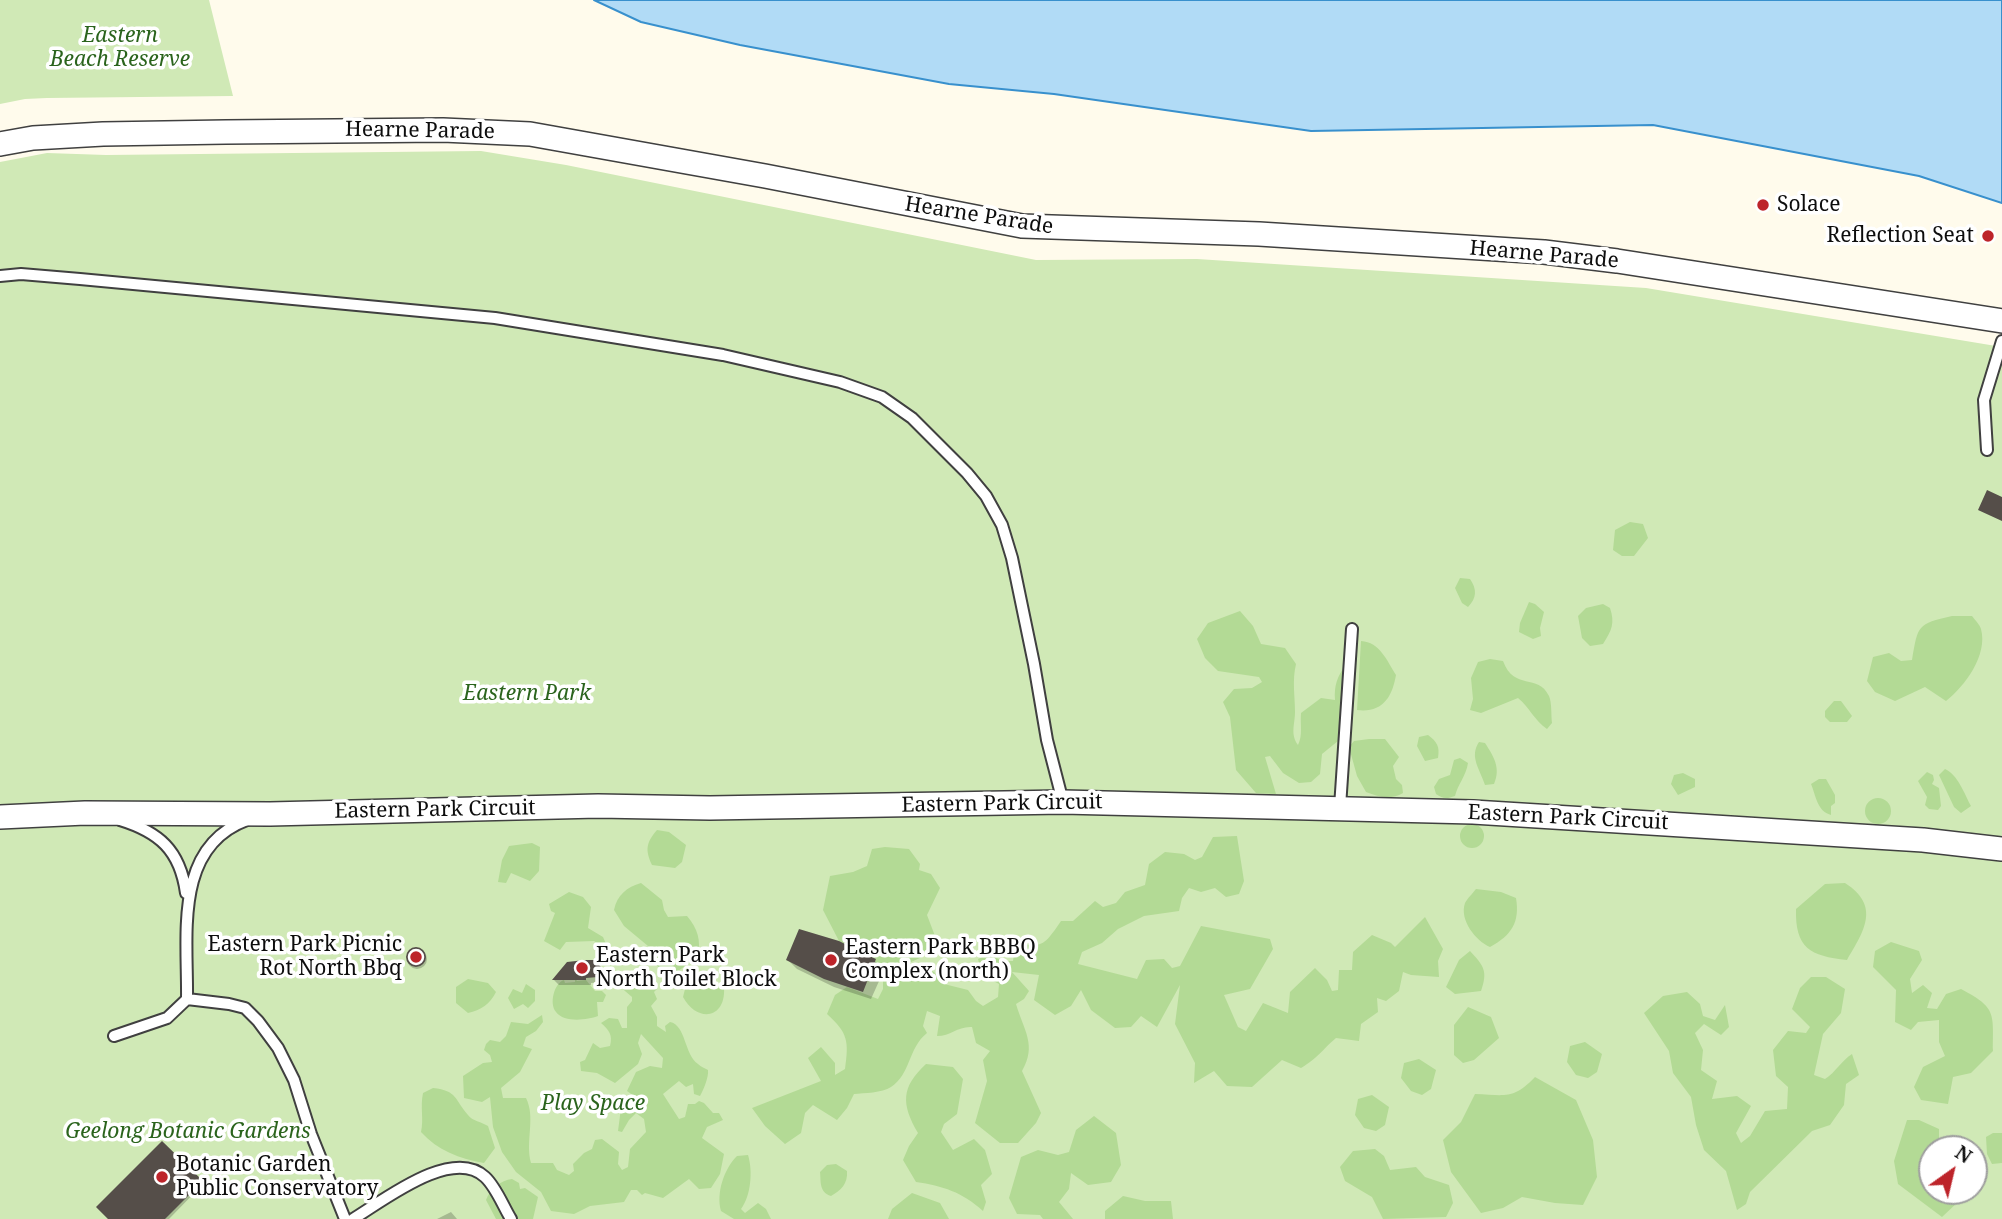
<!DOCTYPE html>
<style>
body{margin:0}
#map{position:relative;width:2002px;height:1219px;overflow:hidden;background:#fffbec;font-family:"Noto Serif",serif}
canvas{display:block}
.north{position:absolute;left:1918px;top:1135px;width:70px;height:70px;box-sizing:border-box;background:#fff;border:2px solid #9e9e9e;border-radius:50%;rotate:34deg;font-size:19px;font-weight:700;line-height:28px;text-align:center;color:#0d0d0d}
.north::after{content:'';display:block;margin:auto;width:24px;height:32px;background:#bd242a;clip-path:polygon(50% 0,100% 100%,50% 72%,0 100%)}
</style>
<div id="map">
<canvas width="2002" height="1219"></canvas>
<div class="north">N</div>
</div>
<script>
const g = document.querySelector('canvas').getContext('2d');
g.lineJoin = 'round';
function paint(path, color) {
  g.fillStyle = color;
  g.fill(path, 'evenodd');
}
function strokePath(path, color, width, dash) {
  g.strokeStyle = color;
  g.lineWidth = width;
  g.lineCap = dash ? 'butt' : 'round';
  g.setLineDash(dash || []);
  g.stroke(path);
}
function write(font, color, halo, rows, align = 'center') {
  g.font = font + ' "Noto Serif",serif';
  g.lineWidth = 7;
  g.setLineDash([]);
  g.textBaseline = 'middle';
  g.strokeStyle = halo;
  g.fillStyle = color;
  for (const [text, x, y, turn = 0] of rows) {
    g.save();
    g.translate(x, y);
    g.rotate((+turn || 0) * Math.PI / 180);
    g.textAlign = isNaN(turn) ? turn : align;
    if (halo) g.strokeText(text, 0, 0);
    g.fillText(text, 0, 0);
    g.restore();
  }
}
const green = new Path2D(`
 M0,0H209L233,96L47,98L25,99L0,104Z
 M481,151L566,165L1036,260L1197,259L1646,288L2002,347V1219H0V162L47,153L106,155ZM1932,1149H1974V1191H1932Z`);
const forest = new Path2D(`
 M1630,522L1643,524L1648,538L1634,556H1622L1613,550L1615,530Z
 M1460,578L1470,579C1477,589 1477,598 1468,607L1462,603L1455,588Z
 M1529,602L1535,604L1544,612L1540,628L1541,636L1533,639L1519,632L1520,623Z
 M1603,604L1610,608C1615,623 1612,630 1603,644L1590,646L1582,638L1578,616L1586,608Z
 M1240,611L1253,626L1261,644L1285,648L1296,664C1292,681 1295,695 1295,712C1295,724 1290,734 1298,745C1303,735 1300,725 1301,713L1321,698L1335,700C1334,686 1337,676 1346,665L1341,726L1338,741L1322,754L1320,774L1311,782L1299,783L1283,773L1270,756L1265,757L1276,794L1256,793L1236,770L1230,717L1223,702L1234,689L1252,688L1262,682L1259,677L1218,671L1205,658L1197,639L1208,623Z
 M1952,616H1972C1975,620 1980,625 1981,629C1988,655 1965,686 1946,701L1925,687L1895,701L1875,692L1867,681L1873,657L1889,653L1901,661L1912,660C1918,625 1917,624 1952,616Z
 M1361,641C1380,642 1387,661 1396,675C1392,698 1382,713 1357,710Z
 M1490,659L1503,661C1514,691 1538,673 1549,696C1552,703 1551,715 1552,723L1547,729C1534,720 1530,708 1518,698L1481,713L1470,710L1473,699L1471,678L1478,662Z
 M1834,701H1841L1852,716L1847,722H1830L1825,717V711Z
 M1428,735C1437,742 1440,746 1438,758L1425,761L1417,746L1419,737Z
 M1369,739H1385L1399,757L1393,766L1396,779L1402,785L1403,793C1391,800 1379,797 1366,792L1357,776L1349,747L1354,741Z
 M1479,742L1485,743C1494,757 1501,768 1494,784L1485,785C1480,769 1469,757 1479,742Z
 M1460,758L1468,763C1466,776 1458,784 1455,796C1447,799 1443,799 1436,794L1434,787L1439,779L1450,775L1454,760Z
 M1945,769C1958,775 1964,793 1971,806L1961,813L1954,807L1939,775Z
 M1927,772L1933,775L1934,780L1932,784L1939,788L1941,806L1938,810L1929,809L1925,805L1927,797L1918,781Z
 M1683,773L1695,779V787L1678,795L1671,784L1674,775Z
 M1819,779H1826L1835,795V803L1831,806V815C1817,811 1816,796 1811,784Z
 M1865 811a13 13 0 1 1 26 0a13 13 0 1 1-26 0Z
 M1460 836a12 12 0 1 1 24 0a12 12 0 1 1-24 0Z
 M657,830L669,832L686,845L682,862L675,868L652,865C645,850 646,843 657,830Z
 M1237,836L1244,881L1239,894L1226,897L1215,888L1201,892L1189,888L1182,898L1179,911L1144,916L1118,929L1102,943L1082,952L1078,964L1137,979L1146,960L1164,959L1172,968L1180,966L1201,926L1270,939L1273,949L1250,989L1224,995L1238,1027L1246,1031L1263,1003L1288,1013L1290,992L1315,968L1327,980L1332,991L1338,990L1339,970H1352L1353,952L1372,935L1391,943L1395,947L1425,917L1443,949L1438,961L1439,977L1411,975L1403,972L1399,991L1386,1001L1377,998L1378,1012L1361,1024L1359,1041L1336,1038C1322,1050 1318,1058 1301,1068L1282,1060L1252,1087L1227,1086L1214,1071L1194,1083L1195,1063L1175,1024L1180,985L1157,1027L1141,1016L1131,1027L1115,1028L1091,1010L1081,990L1071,1006L1055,1015L1034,1000L1039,975L1012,972L1029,991L1024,999L1016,1004C1024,1031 1037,1045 1022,1071L1041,1113L1036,1123L1018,1143H1000L975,1123L987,1081L983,1060L990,1051L976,1043L972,1027C958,1026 951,1036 937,1036L940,1016L927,1011L923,1026L927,1033C908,1048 911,1074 891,1087C882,1093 864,1093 854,1094L847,1108L837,1120L813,1105L805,1113L801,1133L785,1144L765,1126L752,1108L821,1081L808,1058L821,1047L835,1063V1075L845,1069C849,1041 848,1033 827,1014L835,995L847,987L878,999L883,989V975L872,969L876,959L839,941L823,910L830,876L853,872L867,866L872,849L885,847L909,849L920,864L919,870L931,874L940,888L927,915L935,936L922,957L909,963L934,972L944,984L968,990L976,1001L983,1006L998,997L999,984L982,975L978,959L989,954L1002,961H1013L1016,941C1042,952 1047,941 1061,921H1073L1095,901L1103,907L1116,903L1125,892L1145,885L1149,864L1165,852L1184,854L1195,860L1202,857L1213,837Z
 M532,843L540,847L539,871L530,881L511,873L506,883L498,882L502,860L509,846Z
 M641,883L662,900L664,910L668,917L687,916C698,929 701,940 698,957L668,978L654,962V951L624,926L614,910C617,895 627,887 641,883Z
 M1845,883C1881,906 1864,931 1847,960C1810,956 1795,948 1796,909L1825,884Z
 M1476,889L1501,892L1516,898C1520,922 1512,935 1490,947C1476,941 1459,920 1465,903C1467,899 1473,893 1476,889Z
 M569,892L583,897L591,907L588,928L603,937L606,944L602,946L594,941L566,942L560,950L544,941L555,913L551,911L549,904Z
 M1891,942L1919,951L1922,960L1910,979L1912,993L1923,985L1932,993L1927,1008L1937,1009L1946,994L1961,989C1997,1008 1993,1013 1993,1051L1971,1073L1953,1077L1948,1104L1921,1100L1914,1087L1923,1067L1945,1056L1939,1042V1020L1918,1022L1911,1030L1895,1022L1896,990L1873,967L1875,951Z
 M1470,951C1484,966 1488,971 1481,991L1455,994L1446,987L1459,960Z
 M640,971L648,976L657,989L654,992L657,999L651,1006L657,1017V1026L666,1032L665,1026L670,1022C686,1025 684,1054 698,1064C701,1067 705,1068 708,1070C709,1077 703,1091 700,1096L694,1094L693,1084L686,1087L679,1081L663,1094L679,1119L685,1117L688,1104H695L699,1101L704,1103L713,1113H719L723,1120L707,1127L702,1138L724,1154L720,1174L711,1188L699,1189L689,1179L663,1198L645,1193L642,1195L637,1190H631L624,1202L590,1206L574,1214L551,1211L541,1192L516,1172L502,1152L493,1127L490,1097L482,1102L464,1098L463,1076L483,1063L492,1062L490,1055L484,1050L486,1044L490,1040L500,1042L506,1036L511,1022L528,1024L542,1015L543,1022L536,1031L526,1037L523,1046L532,1049L520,1072L501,1088L503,1098H526C536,1118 525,1141 531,1163H553L557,1170L569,1175L574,1171L573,1164L584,1153L592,1149L595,1140L602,1139L619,1152L618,1164L622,1170L628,1167L630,1149L646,1132L644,1119L636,1113L629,1120L622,1132L618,1131L621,1108L626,1102L639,1104L641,1101L627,1091L636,1072L650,1066L662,1068L663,1058L641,1034L638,1043L642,1054L638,1064L615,1083L597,1073L581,1071L580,1062L585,1060L593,1043L600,1048L610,1046C613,1035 609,1030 601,1023L609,1018L618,1019L622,1028H627V1007L632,1001V997L611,979L629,984Z
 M1811,977H1826L1845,989L1841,1013L1823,1034L1814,1075L1825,1079C1836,1072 1841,1061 1852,1054L1859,1075L1846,1084L1844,1105L1830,1125L1812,1131L1750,1192L1746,1204L1737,1210L1726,1171L1704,1150L1696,1125L1691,1097L1673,1073L1669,1051L1644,1013L1663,996L1687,992L1700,1004L1703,1016L1715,1020L1725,1005L1729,1027L1721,1035L1704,1024L1695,1033L1703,1050L1701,1070L1717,1081L1712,1099L1737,1096L1751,1106L1736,1133L1741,1143L1750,1136L1765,1111L1787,1109L1788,1087L1776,1076L1773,1050L1788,1031L1806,1033L1810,1027L1792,1009L1800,988Z
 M575,978L577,981L586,980L595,991H602L606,995L603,1002H597L598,1016C587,1020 564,1023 556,1012C549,1004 554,983 564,980L565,983L575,982Z
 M468,979L488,983L496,992C490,1004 481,1010 468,1013L456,1003V987Z
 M711,979L724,988C726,1019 697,1023 683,997L686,985L700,980Z
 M526,984L535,990V1001L528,1008L523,1004L514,1009L508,998L513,989L522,993Z
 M1468,1007L1491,1017L1499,1038L1474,1060L1463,1063L1454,1055V1025Z
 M1585,1042L1602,1054L1597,1072L1588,1078L1576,1075L1567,1062L1570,1046Z
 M1419,1059L1436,1070L1431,1089L1422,1095L1411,1091L1401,1078L1404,1063Z
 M926,1064L953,1067L963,1079L957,1114L944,1124L941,1132L953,1150L974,1139L985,1150L992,1174L981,1185L986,1202L983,1211C962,1192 943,1186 916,1182L903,1160L909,1146L918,1133C901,1104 901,1087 926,1064Z
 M1535,1077L1576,1100L1593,1140L1597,1177L1583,1205L1555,1203L1522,1197L1503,1208L1481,1213L1451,1172L1443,1140L1461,1122L1475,1094C1505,1095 1513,1100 1535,1077Z
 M433,1088C458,1091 454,1099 468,1115C472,1121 482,1122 488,1126L495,1148L484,1163C460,1159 437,1150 421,1132C424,1119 420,1107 423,1093Z
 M1372,1095L1389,1107L1385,1125L1376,1131L1364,1128L1355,1115L1358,1099Z
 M1094,1116L1116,1133L1121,1165L1111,1182L1088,1185L1071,1173L1069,1189L1059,1202L1073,1219H1043L1040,1215L1017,1214L1009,1198L1021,1157L1038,1150L1058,1155L1069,1152L1076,1130Z
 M1907,1120H1919L1939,1129V1142L1942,1149H1932V1191H1956L1959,1201L1942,1217L1898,1184L1894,1161Z
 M1993,1133H2002V1163L1992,1164L1987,1154L1986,1137Z
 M1375,1149L1384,1156L1390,1170L1416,1167L1425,1177L1449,1185L1453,1203L1446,1217L1383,1219L1372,1197L1345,1181L1340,1167L1353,1151Z
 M748,1155C753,1171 751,1196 741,1209L745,1213L758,1203L766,1209L771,1219H734L721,1211C716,1193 724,1169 737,1156Z
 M836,1164L847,1171C848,1184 841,1190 831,1196C819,1192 821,1182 820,1172L827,1165Z
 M512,1179L519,1183L520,1189L525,1188L538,1197L533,1219H496L486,1200C490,1189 501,1180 512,1179Z
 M912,1193L940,1203L949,1219H888L892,1209Z
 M1123,1196L1145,1201H1171L1173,1219H1105V1211Z`);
const water = new Path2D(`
 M594,0H2002V203L1919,176L1653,125L1311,131L1054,94L949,84L740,45L641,22Z`);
const shadow = new Path2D(`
 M407 959a10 10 0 1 1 20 0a10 10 0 1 1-20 0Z
 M788,960L875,961L884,970L871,999L834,987L797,969Z
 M594,962L613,981L591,983V985H559L554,980Z
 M162,1143L203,1184L169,1219H110Z
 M451,1212L457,1219H437Z`);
const building = new Path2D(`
 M1987,490L2002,497V521L1978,510Z
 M799,929L839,941L876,959L863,992L824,979L786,960Z
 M406 957a10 10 0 1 1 20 0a10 10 0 1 1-20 0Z
 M585,960H594L610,976L586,978V980H552L567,962Z
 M162,1141L203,1181L165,1219H108L96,1207Z`);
const lane = new Path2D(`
 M0,276L21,274L80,279L495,318L723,355L840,382L882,397L912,418L967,473L986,496L1002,525L1012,558L1034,664L1047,740L1063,802
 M1987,450L1984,400L2002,341
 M1340,807L1352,629
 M120,820C159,832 180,850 186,893
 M187,999L229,1004L245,1008L258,1021L278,1048L294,1080L311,1134L345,1219
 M114,1036L167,1018L187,999C188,936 173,847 247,820
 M353,1219C383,1201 452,1146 485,1177C496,1187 503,1206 511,1219`);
const street = new Path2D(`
 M0,144L33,138L103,134L226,132L443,130L530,134L765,176L1022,226L1259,234L1544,252L1617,261L2002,321
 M0,817L85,813L270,814L598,806L710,808L1063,802L1473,812L1923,840L2002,849`);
const markers = [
 [1763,205,7,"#bd242a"],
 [1988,236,7,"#bd242a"],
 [416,957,7,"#bd242a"],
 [831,960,7,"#bd242a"],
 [582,968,7,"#bd242a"],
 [162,1177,7,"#bd242a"]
];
const parkNames = [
 ["Eastern",120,36],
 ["Beach Reserve",120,60],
 ["Eastern Park",527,694],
 ["Play Space",593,1104],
 ["Geelong Botanic Gardens",188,1132]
];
const streetNames = [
 ["Hearne Parade",420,131,1],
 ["Hearne Parade",979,216,9],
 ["Hearne Parade",1544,255,5],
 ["Eastern Park Circuit",1002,804,-1],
 ["Eastern Park Circuit",435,810,-1],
 ["Eastern Park Circuit",1568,818,3]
];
const poiNames = [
 ["Solace",1777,205],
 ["Reflection Seat",1974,236,"right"],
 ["Eastern Park Picnic",402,945,"right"],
 ["Rot North Bbq",402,969,"right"],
 ["Eastern Park BBBQ",845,948],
 ["Complex (north)",845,972],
 ["Eastern Park",596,956],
 ["North Toilet Block",596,980],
 ["Botanic Garden",176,1165],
 ["Public Conservatory",176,1189]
];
paint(green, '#d0e9b6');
paint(forest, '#b3da95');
paint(water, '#b1dbf6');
strokePath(water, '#3890cd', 2);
paint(shadow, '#0003');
paint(building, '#554e49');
strokePath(lane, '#404040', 14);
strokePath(street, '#404040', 26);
strokePath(lane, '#fff', 10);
strokePath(street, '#fff', 23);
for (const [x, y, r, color] of markers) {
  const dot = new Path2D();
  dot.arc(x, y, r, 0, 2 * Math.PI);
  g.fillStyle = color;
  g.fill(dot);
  strokePath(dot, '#fff', 2.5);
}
write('italic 21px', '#2b641d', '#fff', parkNames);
write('21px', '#0d0d0d', '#fff', streetNames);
write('21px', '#0d0d0d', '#fff', poiNames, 'left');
</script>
